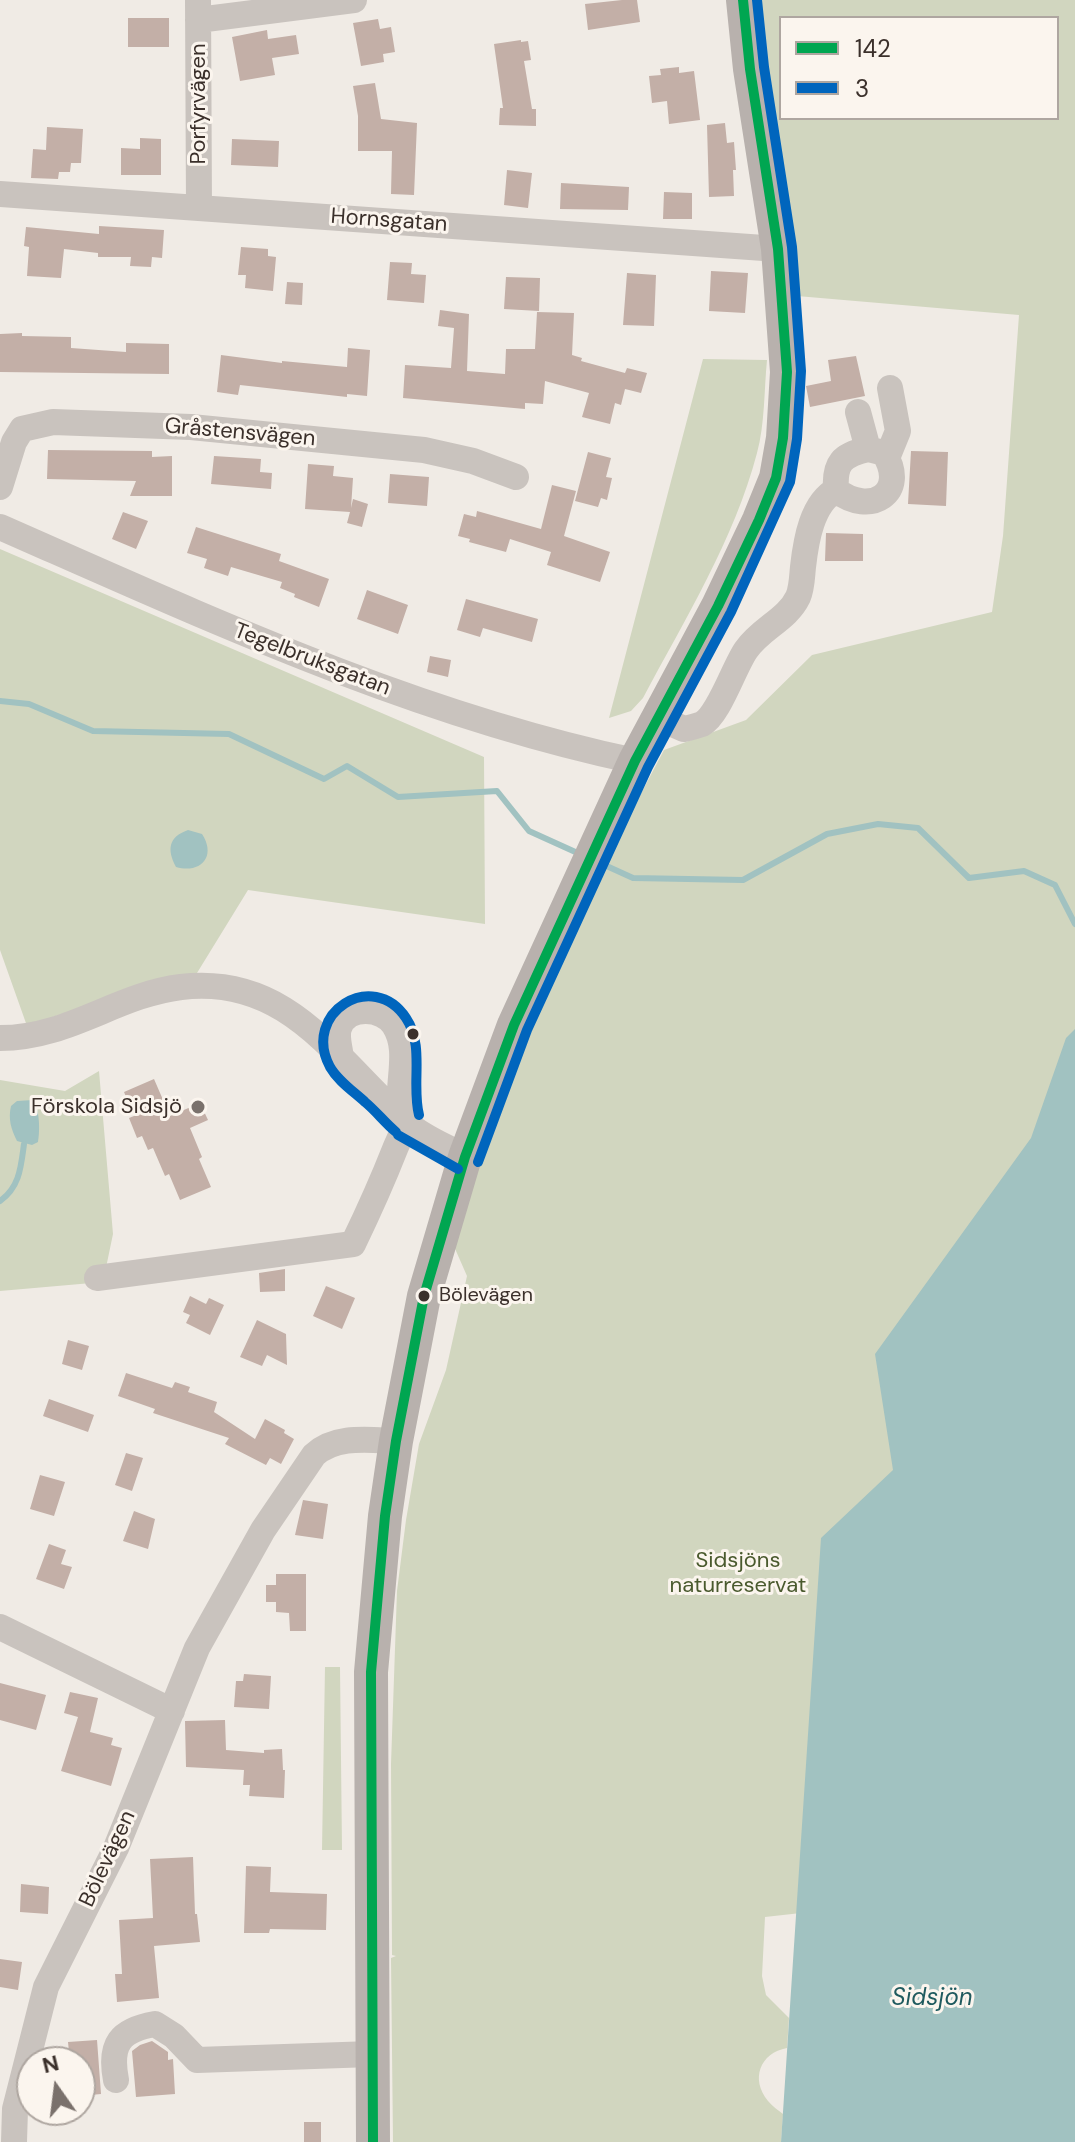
<!DOCTYPE html>
<meta charset="utf-8">
<style>
body{margin:0}
#map{position:relative;width:1075px;height:2142px;overflow:hidden;background:#f0ebe5;font-family:"DM Sans",sans-serif}
canvas{display:block}
.legend{position:absolute;left:779px;top:16px;width:280px;height:104px;box-sizing:border-box;background:#fbf5ee;border:2px solid #aea6a0;margin:0;padding:10px 14px;list-style:none;font-size:24px;color:#3b302b}
.legend li{display:flex;align-items:center;gap:16px;height:40px}
.legend b{width:40px;border:2px solid #aea6a0}
.north{position:absolute;left:16px;top:2046px;width:80px;height:80px;box-sizing:border-box;background:#fbf5ee;border:2px solid #aea6a0;border-radius:50%;rotate:346deg;font-size:22px;font-weight:700;line-height:32px;text-align:center;color:#3b302b}
.north::after{content:'';display:block;margin:auto;width:28px;height:36px;background:#7a716c;clip-path:polygon(50% 0,100% 100%,50% 72%,0 100%)}
</style>
<div id="map">
<canvas width="1075" height="2142"></canvas>
<ul class="legend">
<li><b style="height:10px;background:#00a651"></b>142</li>
<li><b style="height:10px;background:#0065bd"></b>3</li>
</ul>
<div class="north">N</div>
</div>
<script>
const g = document.querySelector('canvas').getContext('2d');
g.lineJoin = 'round';
function paint(path, color) {
  g.fillStyle = color;
  g.fill(path, 'evenodd');
}
function strokePath(path, color, width, dash) {
  g.strokeStyle = color;
  g.lineWidth = width;
  g.lineCap = dash ? 'butt' : 'round';
  g.setLineDash(dash || []);
  g.stroke(path);
}
function write(font, color, halo, rows, align = 'center') {
  g.font = font + ' "DM Sans",sans-serif';
  g.lineWidth = 6;
  g.setLineDash([]);
  g.textBaseline = 'middle';
  g.strokeStyle = halo;
  g.fillStyle = color;
  for (const [text, x, y, turn = 0] of rows) {
    g.save();
    g.translate(x, y);
    g.rotate((+turn || 0) * Math.PI / 180);
    g.textAlign = isNaN(turn) ? turn : align;
    if (halo) g.strokeText(text, 0, 0);
    g.fillText(text, 0, 0);
    g.restore();
  }
}
const green = new Path2D(`
 M757,0H1075V2142L810,1912L765,1917L762,1976L766,1995L789,2018L787,2048C760,2053 750,2079 768,2101C772,2106 778,2110 783,2114L781,2142H393L391,1958L396,1956L392,1955L391,1764L397,1591L406,1520L419,1444L446,1370L467,1276L442,1219L573,922L664,750L746,720L812,655L992,612L1003,536L1019,315L797,296ZM781,18H1057V118H781Z
 M703,359L767,360C764,390 765,424 757,453C734,540 685,619 643,698L631,711L609,718Z
 M0,549L484,757L485,924L248,890L197,973L166,978L27,1026L0,950Z
 M99,1071L113,1234L103,1282L0,1291V1080L65,1091Z
 M325,1667H340L342,1850H322Z`);
const water = new Path2D(`
 M188,830L202,834C217,857 200,874 176,867C167,850 168,837 188,830Z
 M1075,1029V2142H781L821,1538L893,1470L875,1354L1031,1138L1066,1038Z
 M33,1100C40,1110 40,1131 38,1142L32,1145L17,1141C11,1129 8,1119 11,1106L17,1101Z`);
const stream = new Path2D(`
 M0,701L29,704L93,731L229,734L324,779L347,766L398,797L497,791L529,831L582,855
 M600,863L633,878L743,880L827,834L878,824L918,828L969,878L1024,871L1055,885L1075,924
 M0,1201C20,1187 21,1166 24,1144`);
const building = new Path2D(`
 M622,0H637L640,22L588,30L585,4Z
 M128,18H169V47H128Z
 M378,19L380,29L391,27L395,52L383,54L384,62L361,66L353,23Z
 M267,30L268,39L296,35L299,54L272,58L275,75L240,81L232,37Z
 M521,40V42L528,41L531,60L524,61L532,109H536V126L499,125L500,108H503L494,44Z
 M679,67V73L694,71L700,120L669,124L667,101L652,103L649,76L661,75L660,69Z
 M375,83L381,119L417,123L414,195L391,194L392,151H358V116L353,86Z
 M725,123L727,143L734,142L736,170H733L734,196L709,197L707,125Z
 M47,127L83,129L81,163H71L70,172H59L58,179L31,178L33,149L46,150Z
 M140,138L161,139V175H121V148L140,149Z
 M232,139L279,141L278,167L231,165Z
 M507,170L532,173L528,208L504,205Z
 M561,183L629,187L628,210L560,209Z
 M664,192L692,193V219H663Z
 M99,226L164,230L162,258L152,257L151,267L130,266L131,257H98V253L64,249L61,278L27,276L29,247L24,246L26,227L99,234Z
 M241,247L268,249V256L276,257L273,291L245,288L246,275H238Z
 M390,262L412,263L411,274L426,275L424,303L387,300Z
 M711,271L748,273L745,313L709,311Z
 M627,273L656,275L654,326L623,325Z
 M506,277L540,278L539,311L504,309Z
 M287,282L303,283L302,305L285,304Z
 M440,310L469,314L467,371L505,374L506,349H535L537,312L574,313L572,355L582,358L581,361L625,373L627,368L647,373L641,393L625,389L621,405L615,403L610,424L582,417L589,393L545,381L543,404L525,403V409L403,398L405,365L451,368L454,328L438,326Z
 M22,333V336L71,337V348L126,352V343L169,344V374L0,372V334Z
 M348,348L370,350L367,396L347,394V397L240,385L238,395L217,392L221,355L282,363V361L347,367Z
 M856,356L865,396L810,407L806,386L831,381L828,360Z
 M48,450L152,451V457L172,456V496H130L136,481L47,479Z
 M911,451L948,452L946,506L908,504Z
 M588,452L611,458L606,477L612,478L607,500L601,498L598,507L575,501Z
 M214,456L261,459L260,472L272,473L271,489L211,484Z
 M308,464L334,466L333,476L353,478L351,508L353,499L368,504L362,527L347,523L350,512L305,509Z
 M390,474L429,477L427,506L388,503Z
 M552,485L576,491L564,536L610,552L600,582L547,565L551,552L510,539L506,552L469,542L470,539L458,536L464,514L476,517L477,511L541,529Z
 M123,512L148,521L136,549L112,539Z
 M196,527L281,554L279,561L329,579L319,607L294,597L295,594L280,588L282,582L231,567L228,576L204,568L207,559L187,553Z
 M826,533L863,534V561H825Z
 M367,590L408,605L398,634L357,619Z
 M466,599L538,619L532,642L483,628L480,637L457,630Z
 M430,656L451,660L448,677L427,672Z
 M154,1079L170,1116L200,1103L208,1120L190,1128L202,1157L199,1159L211,1187L180,1200L169,1174L165,1176L153,1148L148,1150L142,1136L137,1138L129,1118L134,1116L124,1092Z
 M285,1269V1291L260,1292L259,1273Z
 M326,1286L355,1298L342,1329L313,1316Z
 M190,1296L206,1304L209,1298L224,1305L210,1335L186,1323L190,1315L183,1312Z
 M257,1320L286,1334L287,1365L267,1355L262,1366L240,1357Z
 M68,1340L89,1346L82,1370L62,1364Z
 M126,1373L172,1388L175,1382L190,1387L188,1392L217,1402L214,1412L255,1439L265,1419L285,1430L284,1433L294,1439L281,1464L270,1458L266,1465L225,1444L229,1438L153,1413L155,1409L118,1396Z
 M49,1399L94,1415L88,1432L43,1416Z
 M126,1453L143,1458L132,1491L115,1485Z
 M40,1475L65,1482L54,1516L30,1509Z
 M303,1500L328,1504L323,1539L295,1535Z
 M134,1511L155,1519L148,1549L123,1541Z
 M49,1544L66,1550L61,1564L72,1567L64,1589L36,1579Z
 M276,1574H306V1631H290L289,1613L276,1612V1602H266V1585H276Z
 M244,1674L271,1676L269,1709L234,1707L236,1681H243Z
 M0,1683L46,1695L36,1730L0,1720Z
 M70,1692L98,1698L90,1732L113,1738L111,1745L122,1748L111,1786L61,1771L78,1717L64,1713Z
 M225,1720L226,1750L264,1753V1750L282,1749L283,1770H285L284,1798L249,1796L250,1785H243L244,1770L186,1767L185,1721Z
 M193,1857L195,1914H197L200,1942L154,1946L159,1998L117,2002L115,1974H122L119,1920L153,1918L150,1859Z
 M246,1866L271,1867L270,1892L327,1894L326,1930L270,1929L269,1933H244Z
 M21,1884L49,1887L48,1914L20,1912Z
 M0,1959L22,1962L18,1990L0,1987Z
 M97,2040L101,2094L80,2096V2062H70L68,2042Z
 M152,2041L168,2052V2060L173,2059L175,2094L136,2097L132,2051L140,2045Z
 M304,2122H321V2142H304Z`);
const minor = new Path2D(`
 M198,0L199,208
 M198,20L354,0
 M0,194L778,249
 M858,412L868,449
 M868,449L884,453C909,493 870,517 836,490C834,463 842,455 868,449Z
 M887,458L898,431L890,388
 M0,487L14,442L22,429L53,422L191,427L424,450L473,461L516,477
 M0,527C207,618 413,714 635,761
 M659,718L684,729C689,728 696,726 702,724C719,715 734,667 746,650C761,628 787,620 798,597C802,588 802,576 803,567C806,540 812,503 836,490
 M0,1038C69,1038 116,995 181,987C290,974 337,1062 407,1123C423,1138 446,1146 465,1157
 M97,1278L353,1244C368,1213 382,1182 395,1149C398,1141 405,1129 405,1121C405,1111 400,1101 400,1091C401,1069 407,1045 394,1025C383,1007 347,1005 339,1028C336,1037 340,1048 341,1058
 M0,1627L172,1711
 M116,2080C109,2044 120,2030 155,2024L174,2036L197,2060L372,2054
 M14,2142L15,2109L46,1987L116,1848L197,1648L263,1530L314,1455C336,1435 368,1440 396,1441`);
const major = new Path2D(`
 M373,2142L371,1672L385,1516L396,1441L424,1296L465,1157L514,1025L635,761L718,606L759,520L776,478L783,438L787,372L778,249L750,69L743,0`);
const bus1 = new Path2D(`
 M373,2142L371,1672L385,1516L396,1441L424,1296L465,1157L514,1025L635,761L718,606L759,520L776,478L783,438L787,372L778,249L750,69L743,0`);
const bus2 = new Path2D(`
 M396,1132C385,1123 376,1111 365,1102C353,1091 338,1081 330,1067C301,1013 373,968 406,1018C425,1046 411,1084 419,1115
 M398,1135L458,1169
 M478,1162L527,1030L568,941L648,767L731,612L790,482L797,439L801,371L792,247L764,67L757,0`);
const markers = [
 [413,1034,7,"#3b302b"],
 [198,1107,8,"#7a716c"],
 [424,1296,7,"#3b302b"]
];
const busNames = [
 ["Bölevägen",439,1296]
];
const streetNames = [
 ["Porfyrvägen",199,104,-90],
 ["Hornsgatan",389,221,4],
 ["Gråstensvägen",240,433,5],
 ["Tegelbruksgatan",312,660,21],
 ["Bölevägen",108,1859,-65]
];
const poiNames = [
 ["Förskola Sidsjö",182,1107]
];
const parkNames = [
 ["Sidsjöns",738,1561],
 ["naturreservat",738,1586]
];
const waterNames = [
 ["Sidsjön",932,1999]
];
paint(green, '#d1d6bf');
paint(water, '#a1c2c1');
strokePath(stream, '#a1c2c1', 6);
paint(building, '#c3afa7');
strokePath(minor, '#c9c3be', 26);
strokePath(major, '#b8b1ad', 34);
strokePath(bus1, '#00a651', 10);
strokePath(bus2, '#0065bd', 10);
for (const [x, y, r, color] of markers) {
  const dot = new Path2D();
  dot.arc(x, y, r, 0, 2 * Math.PI);
  g.fillStyle = color;
  g.fill(dot);
  strokePath(dot, '#fbf5ee', 3);
}
write('20px', '#3b302b', '#fbf5ee', busNames, 'left');
write('22px', '#3b302b', '#fbf5ee', streetNames);
write('22px', '#3b302b', '#fbf5ee', poiNames, 'right');
write('22px', '#4a5a2e', '#fbf5ee', parkNames);
write('italic 24px', '#1f5a5e', '#fbf5ee', waterNames);
</script>
